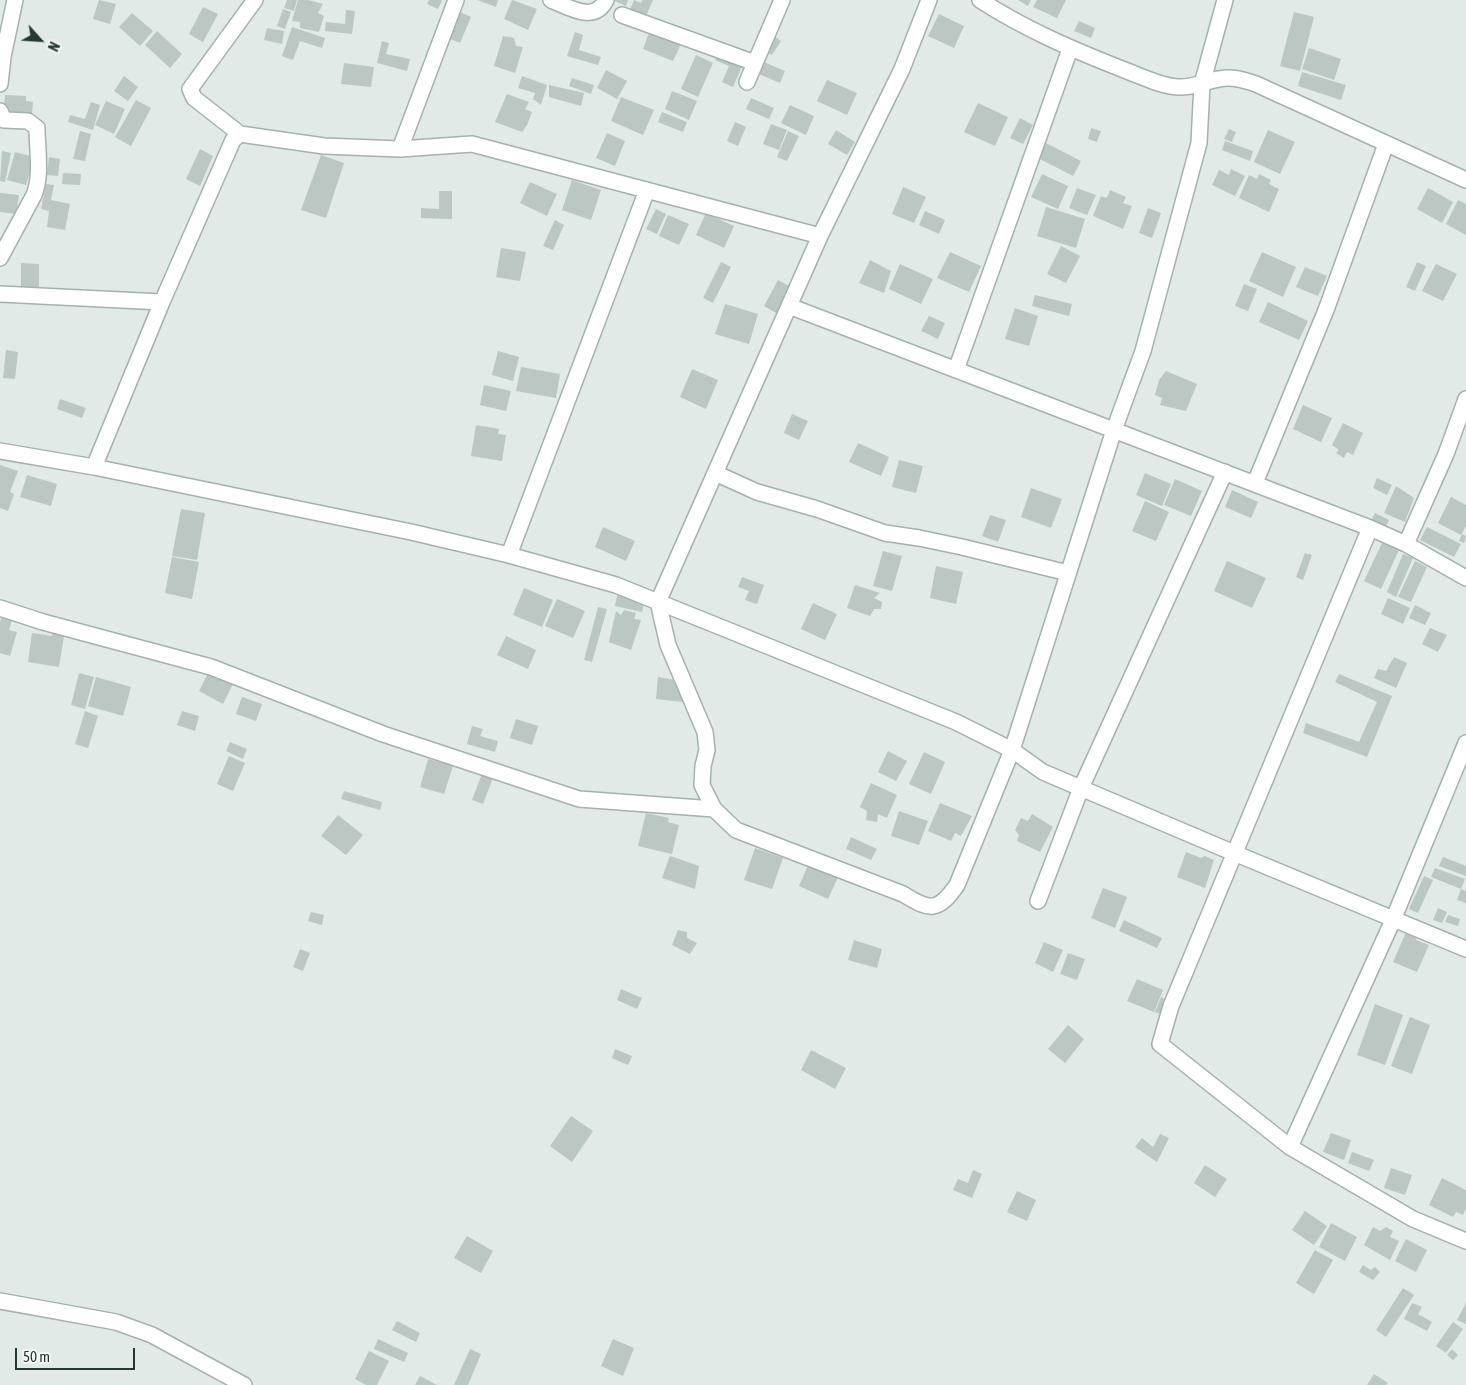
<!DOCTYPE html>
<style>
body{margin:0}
#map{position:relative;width:1466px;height:1385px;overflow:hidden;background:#e1eae6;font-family:"Asap Condensed",sans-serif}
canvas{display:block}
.north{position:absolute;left:15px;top:15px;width:50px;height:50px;-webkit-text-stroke:4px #f2f7f4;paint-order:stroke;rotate:116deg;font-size:14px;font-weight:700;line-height:20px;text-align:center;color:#243934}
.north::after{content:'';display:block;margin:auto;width:18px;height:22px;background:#243934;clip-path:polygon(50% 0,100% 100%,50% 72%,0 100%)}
.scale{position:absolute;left:15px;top:1348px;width:120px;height:22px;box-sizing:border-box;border:2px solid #243934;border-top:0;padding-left:6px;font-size:15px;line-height:18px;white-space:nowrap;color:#243934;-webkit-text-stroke:4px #f2f7f4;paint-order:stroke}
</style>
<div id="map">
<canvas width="1466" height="1385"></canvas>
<div class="north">N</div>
<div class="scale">50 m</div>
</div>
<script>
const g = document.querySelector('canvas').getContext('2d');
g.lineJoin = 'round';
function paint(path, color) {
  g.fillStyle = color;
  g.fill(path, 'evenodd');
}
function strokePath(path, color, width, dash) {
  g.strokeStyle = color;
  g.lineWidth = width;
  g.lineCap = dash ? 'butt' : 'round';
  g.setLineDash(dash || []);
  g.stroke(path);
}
const building = new Path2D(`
 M99,0L116,4L110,24L93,19Z
 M287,0H297L294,11L284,8Z
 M298,0H308L323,4L318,13L324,16L319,32L300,28V22L292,21Z
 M429,0H442L438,9L427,4Z
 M477,0H498L496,7Z
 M512,0L537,9L528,30L504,19Z
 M613,0H628L626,6Z
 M634,0L641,3L642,0H653L646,16L630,10Z
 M1018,0H1031L1028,6Z
 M1037,0H1066L1057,18L1033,7Z
 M203,7L218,14L203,42L189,34Z
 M283,9L291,12L285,29L277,26Z
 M346,10L355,11L352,34L325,31L326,22L345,24Z
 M460,12L471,17L460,43L448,38Z
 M1294,12L1314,17L1300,71L1280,66Z
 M132,13L153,31L140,46L119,27Z
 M939,14L964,26L954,48L928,36Z
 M1079,21L1095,28L1091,38L1074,31Z
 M292,27L325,38L322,48L300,41L293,60L282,56Z
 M267,28L284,31L282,44L264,40Z
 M157,31L182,54L170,68L145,45Z
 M575,32L583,35L579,50L601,57L598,65L567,56Z
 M649,33L681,44L673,61L643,49Z
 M503,36L514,38L516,46L523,47L515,73L494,66Z
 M774,36L781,41L772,55L764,50Z
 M382,41L389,43L386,54L410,59L407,71L377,63Z
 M1309,48L1341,59L1334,80L1302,69Z
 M719,53L743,64L733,87L722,82L729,66L715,60Z
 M696,55L713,63L698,97L681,89Z
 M759,60L785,71L780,83L754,72Z
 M344,63L374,67L371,87L341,84Z
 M606,70L627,81L617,99L597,88Z
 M1302,72L1346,85L1341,100L1298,86Z
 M124,76L138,87L128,101L114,91Z
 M522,76L547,85L541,105L533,99L535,93L518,88Z
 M572,78L594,85L591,94L569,86Z
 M827,80L857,93L847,115L817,101Z
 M549,85L584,93L581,106L549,97Z
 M672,91L697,101L689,120L665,109Z
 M507,94L529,102L525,109L532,112L527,125L522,132L495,122Z
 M5,95L26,96V101L33,102L32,113H25L24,117L3,115Z
 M621,97L654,110L643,135L611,121Z
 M751,98L774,108L769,119L746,109Z
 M136,100L151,108L131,146L115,137Z
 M106,101L125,109L114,134L95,125Z
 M91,102L100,105L93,130L68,122L70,115L85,119Z
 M978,103L1008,117L995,146L964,132Z
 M790,105L814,116L806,135L781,123Z
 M662,112L687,122L683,132L658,122Z
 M1020,118L1033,125L1023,144L1010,138Z
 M735,122L746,127L738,146L727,141Z
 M771,124L787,130L779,150L763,144Z
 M1091,128L1101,131L1097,142L1088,139Z
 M1229,129L1236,132L1232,142L1224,139Z
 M836,130L855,142L847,155L828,144Z
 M1268,130L1295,142L1280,174L1254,162Z
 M80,131L91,134L85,161L73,159Z
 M788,131L799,136L787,161L777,157Z
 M607,133L625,141L615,166L596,158Z
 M1225,141L1253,151L1250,161L1222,150Z
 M1044,142L1081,161L1073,176L1036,157Z
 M200,149L213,156L200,186L186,179Z
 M2,151L11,153L5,182L0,181Z
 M15,152L34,157L26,185L7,180Z
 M321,155L344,163L326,218L301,210Z
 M49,157L60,159L58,176L47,175Z
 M1231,169L1245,176L1235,196L1212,185L1219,170L1229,175Z
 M63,173L81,174L80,185L62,184Z
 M1042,174L1068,186L1058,209L1031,197Z
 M1259,174L1271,180L1269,184L1279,189L1269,212L1239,198L1249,175L1257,179Z
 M572,180L601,190L591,220L562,210Z
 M530,182L557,194L547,216L520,203Z
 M46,184L54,185L51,200L70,204L65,230L47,227L49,211L41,209Z
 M903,187L926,197L914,223L892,214Z
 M1077,188L1096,195L1087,215L1069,208Z
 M1428,188L1453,202L1442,223L1417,209Z
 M1110,190L1126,197L1123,203L1132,206L1123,229L1093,216L1101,196L1107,198Z
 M439,191H452V219L421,218V208L439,209Z
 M0,193L19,195L16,214L0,212Z
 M1458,200L1466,204V235L1446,224Z
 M1046,207L1085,219L1076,248L1037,236Z
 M1148,208L1161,213L1152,238L1139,233Z
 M656,209L666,214L657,234L646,229Z
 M925,211L945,220L939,234L919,225Z
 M706,213L734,226L724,248L696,235Z
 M668,215L689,224L679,245L659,236Z
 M555,220L564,225L553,250L543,246Z
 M1061,246L1080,256L1066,283L1047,274Z
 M501,248L526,252L520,281L496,277Z
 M950,252L981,266L969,292L937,278Z
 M1262,252L1296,267L1283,297L1249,281Z
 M870,260L891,271L884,293L859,283Z
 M721,262L731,267L713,303L703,298Z
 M1417,262L1426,266L1415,291L1406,287Z
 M21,263L39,264V287H21Z
 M900,264L933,279L921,304L889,289Z
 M1436,264L1457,274L1443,301L1422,291Z
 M1305,267L1327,276L1318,296L1296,287Z
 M778,280L791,287L776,313L764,306Z
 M1244,284L1257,289L1248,311L1235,306Z
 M1035,295L1072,304L1069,316L1032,306Z
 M1268,302L1308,321L1299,340L1259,322Z
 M725,304L758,314L749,344L715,334Z
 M1015,308L1038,316L1029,346L1005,339Z
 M929,316L945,323L938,339L921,331Z
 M6,350L18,352L15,379L3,378Z
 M498,351L519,357L513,381L492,375Z
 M521,367L560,374L556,398L516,391Z
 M692,369L718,380L706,409L680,397Z
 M1166,371L1197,384L1186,411L1160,405L1162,398L1155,395L1159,380Z
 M484,385L511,391L506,411L480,405Z
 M60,399L86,408L82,418L57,409Z
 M1303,405L1332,418L1321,442L1293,429Z
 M792,414L808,421L799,440L784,433Z
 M1343,423L1363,433L1353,455L1347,452L1344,458L1336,453L1339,450L1332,445Z
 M476,425L499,429L498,434L506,435L502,461L471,456Z
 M858,443L889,457L881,476L849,462Z
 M899,460L923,466L916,493L892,487Z
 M0,465L18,471L10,492L14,494L8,511L0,508Z
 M1145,473L1171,484L1162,506L1136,495Z
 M27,475L57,484L51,506L20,497Z
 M1377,478L1392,485L1387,495L1373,488Z
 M1175,479L1202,491L1191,516L1164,505Z
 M1396,486L1414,498L1405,522L1384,513Z
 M1031,488L1062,499L1051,528L1021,517Z
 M1232,490L1258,502L1251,518L1225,507Z
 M1451,497L1466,505V526L1461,535L1438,523Z
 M1145,501L1169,512L1156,541L1132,531Z
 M181,509L205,513L197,560L172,556Z
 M1375,513L1389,520L1385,528L1371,521Z
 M990,515L1006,520L998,542L982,536Z
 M603,527L635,541L626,561L595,547Z
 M1427,527L1461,544L1454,557L1420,540Z
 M1462,534L1466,536L1464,543L1459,541Z
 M1382,543L1399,550L1381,589L1364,581Z
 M883,551L902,556L892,591L873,586Z
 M1305,553L1312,555L1303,580L1296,577Z
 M1403,554L1413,558L1396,597L1387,592Z
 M172,557L199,562L192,599L165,593Z
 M1227,561L1266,578L1252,608L1214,591Z
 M1415,561L1427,567L1411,602L1398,597Z
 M936,566L963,572L956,604L930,598Z
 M742,577L764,585L757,604L745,600L749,591L738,587Z
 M855,585L880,593L874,598L882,602L881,609H874L870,616L847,608Z
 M524,588L553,600L542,627L513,615Z
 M618,592L645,598L642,612L615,606Z
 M1388,598L1410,608L1403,624L1381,614Z
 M557,599L585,611L573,638L545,626Z
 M813,603L837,614L825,640L801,629Z
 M1415,605L1431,613L1425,625L1409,618Z
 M598,607L607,609L592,662L584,660Z
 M624,610L636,613L634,619L641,620L631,650L609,642L616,611L621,615Z
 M2,617L12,620L9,630L17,632L10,656L0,653V622Z
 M53,628L65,630L59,667L28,662L32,633L52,636Z
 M1430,628L1447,635L1438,652L1422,644Z
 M506,636L536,650L528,669L497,655Z
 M1394,657L1407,663L1396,688L1374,678L1378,669L1386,671Z
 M209,671L233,684L223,704L199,691Z
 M79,673L94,677L85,709L71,705Z
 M1339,674L1392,696L1367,757L1303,733L1306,723L1359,742L1377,702L1335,682Z
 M96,677L131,687L123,716L88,706Z
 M658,677L681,681L683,702L656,699Z
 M242,697L262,704L256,721L236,714Z
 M85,711L98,716L88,748L75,744Z
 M182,711L199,716L195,731L177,725Z
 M516,719L538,726L532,745L510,738Z
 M472,726L483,729L480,736L498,741L495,752L467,744Z
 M230,742L247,749L243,759L226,751Z
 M888,751L907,761L896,781L878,772Z
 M924,752L945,762L931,794L909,784Z
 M229,756L245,763L233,791L217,784Z
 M428,759L453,766L444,794L420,787Z
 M482,774L493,778L483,804L472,800Z
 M871,783L897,795L887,818L878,814L877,822L866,820L867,811L860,807Z
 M344,791L382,802L380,810L341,799Z
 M940,803L972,816L961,836L955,833L951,841L928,831Z
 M899,811L928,821L919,845L891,836Z
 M646,813L669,818L668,822L679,825L672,854L638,846Z
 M1032,814L1053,827L1040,852L1017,841L1019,835L1015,830L1021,818L1028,821Z
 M338,815L363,835L346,855L321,836Z
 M851,837L877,849L871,860L846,849Z
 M755,848L783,858L772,889L744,880Z
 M1186,852L1201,858L1205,856L1214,860L1205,888L1177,877Z
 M670,856L699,866L695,889L662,878Z
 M1443,857L1466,866V876L1439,866Z
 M809,863L839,875L828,899L799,886Z
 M1435,868L1465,879L1461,889L1431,877Z
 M1424,876L1433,880L1418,913L1409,909Z
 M1103,888L1127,897L1115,928L1091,918Z
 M1461,889L1466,891V903L1457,900Z
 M1438,908L1447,912L1442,923L1433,920Z
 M311,912L324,915L322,925L308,921Z
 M1448,915L1460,919L1458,926L1445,922Z
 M1124,920L1162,938L1157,948L1119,931Z
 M678,930L687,932V938L697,943L690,954L672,945Z
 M1407,930L1418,935L1416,940L1429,945L1417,972L1393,962Z
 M854,940L882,949L877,968L848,960Z
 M1044,942L1063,950L1053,972L1035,963Z
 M300,949L310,953L303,971L293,967Z
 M1068,953L1085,959L1077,980L1060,974Z
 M1137,979L1163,990L1154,1012L1127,1001Z
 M621,989L642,998L637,1009L617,1000Z
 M1161,997L1167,1000L1161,1014L1155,1012Z
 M1375,1004L1403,1015L1385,1065L1357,1055Z
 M1410,1017L1430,1025L1412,1074L1391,1066Z
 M1068,1025L1084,1039L1065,1063L1048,1049Z
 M615,1049L632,1056L628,1065L612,1058Z
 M811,1050L846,1068L835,1089L801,1070Z
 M571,1116L593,1131L572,1162L550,1146Z
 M1331,1133L1351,1140L1344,1160L1323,1152Z
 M1160,1134L1169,1138L1157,1162L1135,1147L1142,1138L1153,1147Z
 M1352,1152L1374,1160L1369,1171L1348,1163Z
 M1205,1165L1227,1179L1215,1197L1194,1183Z
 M1391,1168L1412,1175L1405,1195L1384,1188Z
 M973,1170L982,1174L972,1198L953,1190L958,1179L968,1183Z
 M1442,1178L1466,1190V1208L1463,1215L1456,1212L1453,1217L1429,1205Z
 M1017,1191L1036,1200L1027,1221L1007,1212Z
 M1305,1211L1327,1226L1314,1245L1292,1230Z
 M1331,1223L1357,1237L1345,1261L1319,1247Z
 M1373,1227L1380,1231L1386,1227L1393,1231L1390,1237L1399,1241L1390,1260L1364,1245Z
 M467,1236L493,1251L481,1273L454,1258Z
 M1406,1239L1427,1250L1416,1272L1395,1261Z
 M1315,1250L1333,1260L1314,1294L1296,1283Z
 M1363,1265L1371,1270L1375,1267L1380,1272L1373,1280L1359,1272Z
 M1403,1288L1414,1295L1386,1337L1376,1330Z
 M1412,1303L1422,1307L1418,1314L1432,1322L1427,1331L1404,1319Z
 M1466,1303V1324L1457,1320Z
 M397,1321L420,1333L416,1342L392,1330Z
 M1453,1322L1463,1329L1446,1353L1436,1346Z
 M378,1339L408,1353L404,1362L374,1349Z
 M613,1339L634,1348L623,1376L601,1366Z
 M470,1349L481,1354L468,1385H454Z
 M1452,1349L1458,1355L1453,1360L1447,1355Z
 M369,1351L389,1361L377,1385H366L355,1379Z
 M1374,1374L1388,1383L1386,1385H1367Z
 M420,1376L437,1385H415Z`);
const minor = new Path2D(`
 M255,0L190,89L194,98L240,134L324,146L400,149L472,144L820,236
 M551,0C569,7 594,24 606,0
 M929,0L902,69L820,236L658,602L668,645L705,732L707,750L703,766L702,785L714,809L736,830L903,894C930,911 938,912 957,885L1012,750L1114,430L1143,351L1199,143L1202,84L1225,0
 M980,0C1026,30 1076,51 1127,71C1143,77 1161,86 1178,87C1193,88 1205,81 1219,79C1232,76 1244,80 1256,84L1466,180
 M622,15L755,63
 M747,82L782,0
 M0,84L3,57L15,0
 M0,111L4,120L28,121L37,128C37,149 42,175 34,195L0,258
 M400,149L456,0
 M0,294L162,302
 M789,306L1370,528L1406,544L1466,578
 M956,370L1070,49
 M0,451L94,467L411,532L509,555L616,585L956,722L1012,750L1043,772L1234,853L1466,949
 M94,467L162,302L233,140L240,134
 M715,473L757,492L817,509L885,533L919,538L962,547L1068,573
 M1255,483L1326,310L1386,144
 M1370,528L1171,1006L1160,1044L1290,1147L1413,1219L1466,1241
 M1406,544L1446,454L1466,399
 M509,555L647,190
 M0,608L43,622L211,667L383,734L579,799L714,809
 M1038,901L1081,788L1225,472
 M1290,1147L1393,920L1466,743
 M0,1301L116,1322L152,1335L244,1385`);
paint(building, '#bac7c2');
strokePath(minor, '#a5b1ad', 18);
strokePath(minor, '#fff', 15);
</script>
